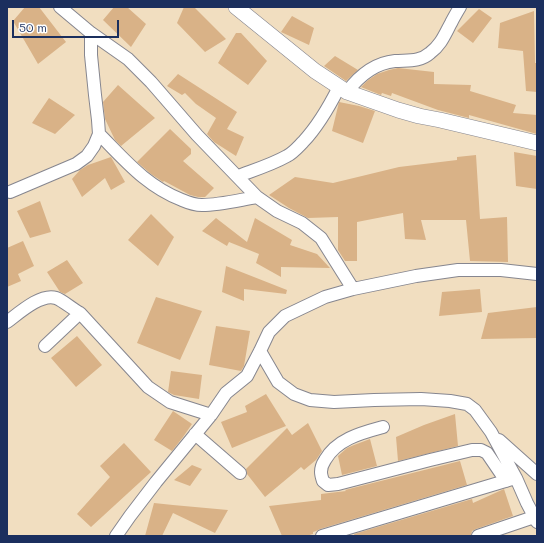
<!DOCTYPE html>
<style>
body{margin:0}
#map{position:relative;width:544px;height:543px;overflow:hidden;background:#f1dec0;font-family:Mali,sans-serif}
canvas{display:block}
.frame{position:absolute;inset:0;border:8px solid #1b2f5e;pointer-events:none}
.scale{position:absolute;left:12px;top:20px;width:107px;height:18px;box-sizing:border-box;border:2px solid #1b2f5e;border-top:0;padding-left:5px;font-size:12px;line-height:14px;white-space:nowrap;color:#1b2f5e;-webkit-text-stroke:3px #fff;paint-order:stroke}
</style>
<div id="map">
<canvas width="544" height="543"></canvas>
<div class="frame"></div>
<div class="scale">50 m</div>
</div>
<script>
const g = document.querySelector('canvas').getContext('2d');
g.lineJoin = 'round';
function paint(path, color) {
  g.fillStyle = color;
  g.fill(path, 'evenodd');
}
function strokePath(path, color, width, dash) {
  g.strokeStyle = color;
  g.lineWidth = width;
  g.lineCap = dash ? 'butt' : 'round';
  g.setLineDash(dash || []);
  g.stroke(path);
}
const building = new Path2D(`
 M25,7H39L66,42L38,64L13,21Z
 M114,7H127L146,24L131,47L103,20Z
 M184,7H194L226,39L205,52L177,23Z
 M479,9L492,18L473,43L457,31Z
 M534,11L535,63H537V92L526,91L523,51L498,48L500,23Z
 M292,16L314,28L309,45L281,32Z
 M236,33H241L267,61L248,85L218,63Z
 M335,56L358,70L346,81L324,66Z
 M398,68L434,72V84L471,85L470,91L516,105L513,113L537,115V134L469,115V118L438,110L392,93L391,96L382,93L381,95L361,87L367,81L377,74L389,70Z
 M178,74L237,112L227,129L244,137L236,156L214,142L207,134L216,118L196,104L185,93L182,95L167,86Z
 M118,85L155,118L121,146L115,140L105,119L103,102Z
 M49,98L75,115L55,134L32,123Z
 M339,102L359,106L375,111L363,143L332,131Z
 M170,129L191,149V154L183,161L214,188L205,197H198L190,195L164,181L163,182L151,174L137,162Z
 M514,152L537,156V189L516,186Z
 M476,155L480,219L507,217L508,262L470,261L466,220H421L426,240L405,239L403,213L357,222V261H345L338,250V217L308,218L289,208L269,195L295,177L333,183L399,167L457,160V157Z
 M111,157L125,182L111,190L105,178L82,197L72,179L80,170L88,165Z
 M40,201L51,232L30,238L17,211Z
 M151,214L174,237L158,266L128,240Z
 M216,218L247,242L255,218L292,240L290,245L317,254L330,268L281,267V277L256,263L259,254L229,242L227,246L202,231Z
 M23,241L34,266L18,274L21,281L7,287V248Z
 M67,260L83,283L65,294L60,292L47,272Z
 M226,266L287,290L286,294L244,289V301L222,292Z
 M480,289L482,312L439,316L442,292Z
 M156,297L202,311L180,360L137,343Z
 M537,307V338L481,339L488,313Z
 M216,326L250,331L244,366L241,371L209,365Z
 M77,336L102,365L76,387L51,358Z
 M171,371L202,375L199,399L174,395L168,392Z
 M266,394L286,426L232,448L221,422L247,412L245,406Z
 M173,411L192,424L183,437L172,451L154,440Z
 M455,414L458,446L398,461L396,437L424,425Z
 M308,423L322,451L316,460L304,470L301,467L265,497L247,474L246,469L287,428L292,435Z
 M370,439L377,466L342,475L338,456L347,448L354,445Z
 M124,443L151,472L91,527L77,514L110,477L100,466Z
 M460,461L467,485L320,529L316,531L313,532V534L306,536H282L269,506L321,500V494L346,491L345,490Z
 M192,465L202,469L190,486L174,480Z
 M504,489L513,516L476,529L472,531L471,536H355L354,534L472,499L473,503Z
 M154,503L173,505L228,510L215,533L173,513L162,536H145Z`);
const minor = new Path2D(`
 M60,7L91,33L128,59L151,82L197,135L257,197L277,211L302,223L321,238L353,289
 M347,92C359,76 374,63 395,61C408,60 420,62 430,53C441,45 445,34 451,23C454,17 457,12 460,7
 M99,134C125,160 146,186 182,200C189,203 195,205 202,205C220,205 239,200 257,197
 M238,176C254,170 271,165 287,156C293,153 298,147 303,142C319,125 329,107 339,87
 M10,192L76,164L87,156L94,146L99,134L98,120L95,95L91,55V33
 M7,322C19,313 41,293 56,298C62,300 74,310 80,313
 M45,346L80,313L148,387L170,402L211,415
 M260,351L278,382L294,394L310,400L334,402L374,400L421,399L450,401L467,404L475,410L491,432L516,478L527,503L537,522
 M383,427C361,433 337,439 325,460C323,463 321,468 321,472C321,474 322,478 323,481L328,485L338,484L430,460L472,450H481L487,453L506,481
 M195,434L240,473
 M499,440L537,474
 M116,536L130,516L156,482L211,415L226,393L247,376L260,351L269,332L285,316L325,297L353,289L416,276L458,270H501L537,274
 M322,536L512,479
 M478,536L534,517`);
const tertiary = new Path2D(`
 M236,7L315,71L347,92L398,110L419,116L440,120L537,143`);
paint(building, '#d9b287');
strokePath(minor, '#86868f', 14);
strokePath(tertiary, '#86868f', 16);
strokePath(minor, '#fff', 12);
strokePath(tertiary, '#fff', 15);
</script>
